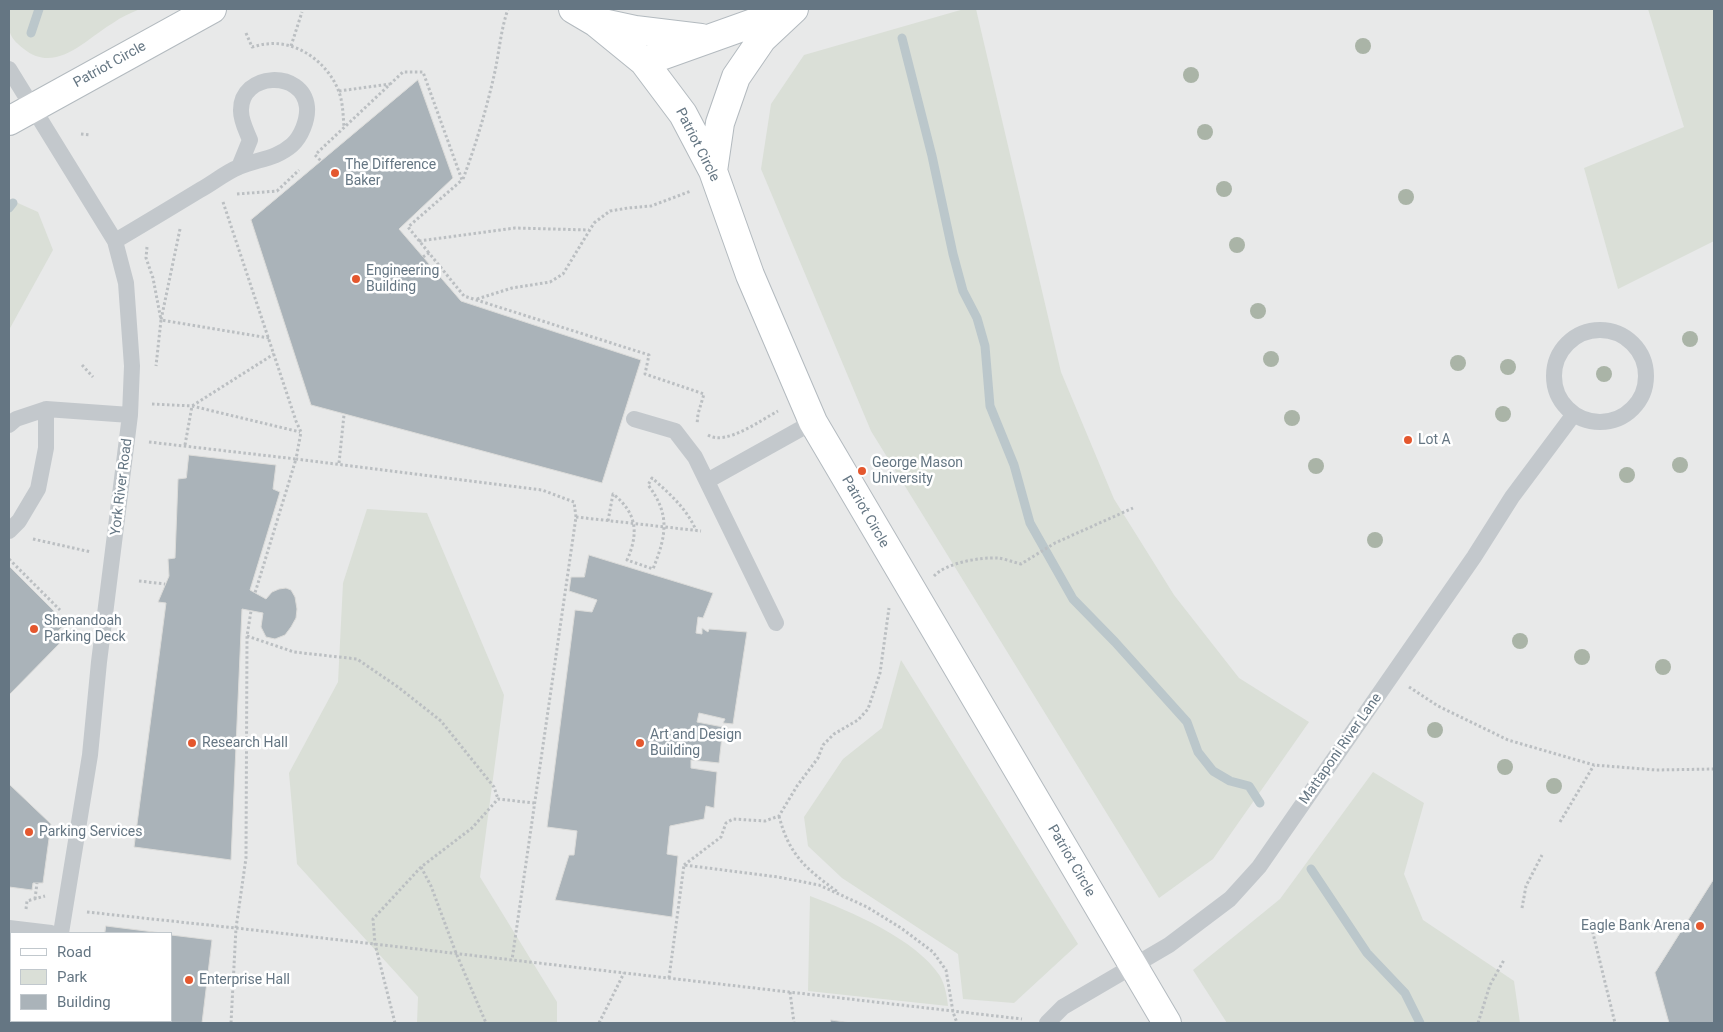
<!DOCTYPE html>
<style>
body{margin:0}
#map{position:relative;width:1723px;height:1032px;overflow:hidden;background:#fafaf8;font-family:Roboto,sans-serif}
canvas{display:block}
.frame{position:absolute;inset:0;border:10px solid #657683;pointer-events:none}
.legend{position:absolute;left:10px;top:932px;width:162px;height:90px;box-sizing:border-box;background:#fff;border:1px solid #c1c8cd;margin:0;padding:6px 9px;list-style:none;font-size:15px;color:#657683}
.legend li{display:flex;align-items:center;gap:10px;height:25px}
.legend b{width:25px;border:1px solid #c1c8cd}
</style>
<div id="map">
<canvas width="1723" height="1032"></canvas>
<div class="frame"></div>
<ul class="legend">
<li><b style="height:6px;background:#fff"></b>Road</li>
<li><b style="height:14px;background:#dadfd7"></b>Park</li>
<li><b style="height:14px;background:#aab3b9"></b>Building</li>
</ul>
</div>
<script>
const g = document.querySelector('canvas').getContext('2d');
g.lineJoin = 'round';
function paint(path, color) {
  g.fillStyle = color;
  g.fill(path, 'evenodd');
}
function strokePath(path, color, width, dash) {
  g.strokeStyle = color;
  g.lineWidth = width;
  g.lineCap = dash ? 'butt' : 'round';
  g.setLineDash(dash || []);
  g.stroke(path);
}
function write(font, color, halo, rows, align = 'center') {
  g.font = font + ' Roboto,sans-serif';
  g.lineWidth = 5;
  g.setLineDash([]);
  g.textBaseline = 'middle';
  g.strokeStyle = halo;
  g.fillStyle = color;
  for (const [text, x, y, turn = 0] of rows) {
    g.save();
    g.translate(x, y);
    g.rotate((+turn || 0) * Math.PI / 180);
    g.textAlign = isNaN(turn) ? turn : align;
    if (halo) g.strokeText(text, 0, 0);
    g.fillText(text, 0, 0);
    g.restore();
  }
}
const built = new Path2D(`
 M9,9H1714V1023H9ZM11,933H171V1021H11Z`);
const green = new Path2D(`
 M9,9H140C131,13 121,17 113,23C87,38 56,75 24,49C6,35 9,30 9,9Z
 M964,9H976L1061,372L1114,499L1174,595L1239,678L1309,722L1213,859L1159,898L871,431L761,169L771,104L804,55Z
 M1648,9H1714V241L1618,289L1584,168L1684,127Z
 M9,199L38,212L53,250L9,330Z
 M367,509L427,513L504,695L480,877L557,1002V1023H417L418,997L297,864L289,773L338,682L343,583Z
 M901,660L1078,944L1014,1003L963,999L958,954L842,878L808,846L804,817L843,759L882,728Z
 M1373,772L1424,803L1404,874L1423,920L1514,981L1520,1023H1227L1193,970L1280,899Z
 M810,896C850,911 916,939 940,976C945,985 947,996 948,1006L808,991Z`);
const stream = new Path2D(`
 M31,33L39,9
 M902,38L932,156L953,254L963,291L977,318L985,346L990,406L1014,465L1030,523L1073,599L1115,642L1187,722L1198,752L1213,771L1230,781L1249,786L1260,803
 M9,208L13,203
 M1311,869L1367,953L1405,993L1420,1023`);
const building = new Path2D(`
 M418,80L453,178L399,229L461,301L641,360L602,483L311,405L251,220Z
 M189,455L276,465L273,489L280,492L250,590L266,599L272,592L279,589L286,588L291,590L295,597L297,609L296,618L291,627L285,635L275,639L266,637L261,627L263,613L242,609L231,860L134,847L166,603L158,602L169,576L168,559L175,558L178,479L186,478Z
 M589,555L713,593L703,618L698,617L696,633L702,634V628L708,632L709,629L747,632L733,724L723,723L725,719L699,713L697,722L723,727L719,763L691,760V768L717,772L714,808L706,806L704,819L670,826L667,854L678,856L672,917L555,900L569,855H574L577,831L547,827L575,610L592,612L597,600L569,591L571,577H584Z
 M9,566L66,623L54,635L61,642L9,695Z
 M9,784L51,824L43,883H33L32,890L9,887Z
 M1714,879V1023H1669L1655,973Z
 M106,926L162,933H105Z
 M171,935L212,940L202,1023H94V1021H171Z
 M831,1020L851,1023H831Z`);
const path = new Path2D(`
 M246,33L252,47C257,46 262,44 267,44C298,40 329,64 339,92C343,103 343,115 344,127
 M291,46L302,12
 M339,91L390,84
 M81,134L90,135
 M317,153L403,72H423L462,180L408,227L429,253
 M315,155L321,161
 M463,179C475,147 485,114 493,80C499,56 500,32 508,9
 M237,194L277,191L299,170
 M223,202L296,421L301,432L296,459L542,490L574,502L576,517L512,960
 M180,229L161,320L269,338
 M419,241L515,228L589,230
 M147,247L146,258L153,278L161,320L156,366
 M423,257L429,253L464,296L649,355L645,374L704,394L698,414L697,424
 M477,299L512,288L550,282L563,274L594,223L610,211L628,208L651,206L691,191
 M82,365L93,377
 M152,404L192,406L300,432
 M708,435C726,446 761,420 778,411
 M149,442L296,459L255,593
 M185,445L192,406L274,354
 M339,463L344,415
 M576,517L701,531
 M608,521L613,494C637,513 639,533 627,560L653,569C666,536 671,515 648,485L652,478C670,494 686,508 696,530
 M33,539L91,552
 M9,559L60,610
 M934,576C946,563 980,557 998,558C1005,559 1013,562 1021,564L1055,543L1133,508
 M139,581L165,584
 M247,636L294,652L357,659L398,687L441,721L494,787L498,799
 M1409,687L1438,706L1508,740L1594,765L1656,770L1714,769
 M779,816C789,855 806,869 838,892
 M1560,822L1594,765
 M684,865L721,837L726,823L733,819L765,821L779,816L797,786L818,758L823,745L834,734L858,720L868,709L880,673L889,608
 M421,867L431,886L456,953L486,1023
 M35,899L37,883
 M1522,908L1526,886L1542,855
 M26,909L27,901L45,896
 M87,912L236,928L1022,1019
 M1589,917L1615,1023
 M669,978L684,865L778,877L819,885L867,907L901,928L933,952L946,970L953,1012L957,1023
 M790,992L794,1023
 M80,1023V1021
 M231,1023L236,928L246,858L247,636L251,611
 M395,1023L375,944L373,919L421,867L472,828L498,799L534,803
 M599,1023L624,973
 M1478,1023L1490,985L1504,960`);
const lane = new Path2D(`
 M9,69L115,241L126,283L132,366L130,415L99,662L90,755L61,933
 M115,241C144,224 172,207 200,190C213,183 226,172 239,167C258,159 276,159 292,145C301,137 308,120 307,107C303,69 240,72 241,111C241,121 246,130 250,140L239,167
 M1554 376a46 46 0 1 1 92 0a46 46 0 1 1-92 0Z
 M634,419L675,431L695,457L776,623
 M9,425L16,419L46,409L130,415
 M707,481L813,422
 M9,531L19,521L38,489L46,448V409
 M9,928L51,933
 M9,976H11
 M44,1023L45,1021
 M1047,1023L1063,1007L1169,945L1230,899L1259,867L1474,557L1512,497L1574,414`);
const secondary = new Path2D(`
 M573,9L595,22L644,62L683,114L713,171L750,275L813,422L1167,1023
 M598,22L635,30L701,38
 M644,62L784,12
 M9,121L212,9
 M713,171L720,123L736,77L762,39L794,9`);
const trees = [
 [1363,46],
 [1191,75],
 [1205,132],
 [1224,189],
 [1406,197],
 [1237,245],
 [1258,311],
 [1690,339],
 [1271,359],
 [1458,363],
 [1508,367],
 [1604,374],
 [1503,414],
 [1292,418],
 [1680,465],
 [1316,466],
 [1627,475],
 [1375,540],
 [1520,641],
 [1582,657],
 [1663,667],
 [1435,730],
 [1505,767],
 [1554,786]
];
const markers = [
 [335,173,5,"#e4572e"],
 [356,279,5,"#e4572e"],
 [1408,440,5,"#e4572e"],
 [862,471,5,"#e4572e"],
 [34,629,5,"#e4572e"],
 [192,743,5,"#e4572e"],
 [640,743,5,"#e4572e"],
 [29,832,5,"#e4572e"],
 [1700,926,5,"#e4572e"],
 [189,980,5,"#e4572e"]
];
const streetNames = [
 ["Patriot Circle",110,65,-29],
 ["Patriot Circle",697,145,63],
 ["York River Road",122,487,-83],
 ["Patriot Circle",865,512,60],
 ["Mattaponi River Lane",1341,749,-55],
 ["Patriot Circle",1071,861,60]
];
const poiNames = [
 ["The Difference",345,165],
 ["Baker",345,181],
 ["Engineering",366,271],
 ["Building",366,287],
 ["Lot A",1418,440],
 ["George Mason",872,463],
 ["University",872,479],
 ["Shenandoah",44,621],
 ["Parking Deck",44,637],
 ["Art and Design",650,735],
 ["Building",650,751],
 ["Research Hall",202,743],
 ["Parking Services",39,832],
 ["Eagle Bank Arena",1690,926,"right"],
 ["Enterprise Hall",199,980]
];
paint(built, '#e8e9e9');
paint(green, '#dadfd7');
strokePath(stream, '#bbc7cb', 9);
paint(building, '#aab3b9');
strokePath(building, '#dcdcda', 1);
strokePath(secondary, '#b3babf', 30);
strokePath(path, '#bbbfc2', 3, [2.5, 2.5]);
strokePath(lane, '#c3c8cc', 16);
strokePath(secondary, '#fff', 28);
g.fillStyle = '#aab4a7';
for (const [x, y] of trees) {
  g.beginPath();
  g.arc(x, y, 8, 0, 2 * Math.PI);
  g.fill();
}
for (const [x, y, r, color] of markers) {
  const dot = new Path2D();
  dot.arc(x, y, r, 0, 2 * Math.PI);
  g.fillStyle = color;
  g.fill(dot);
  strokePath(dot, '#fff', 2);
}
write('14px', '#657683', '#fff', streetNames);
write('14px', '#657683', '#fff', poiNames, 'left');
</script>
